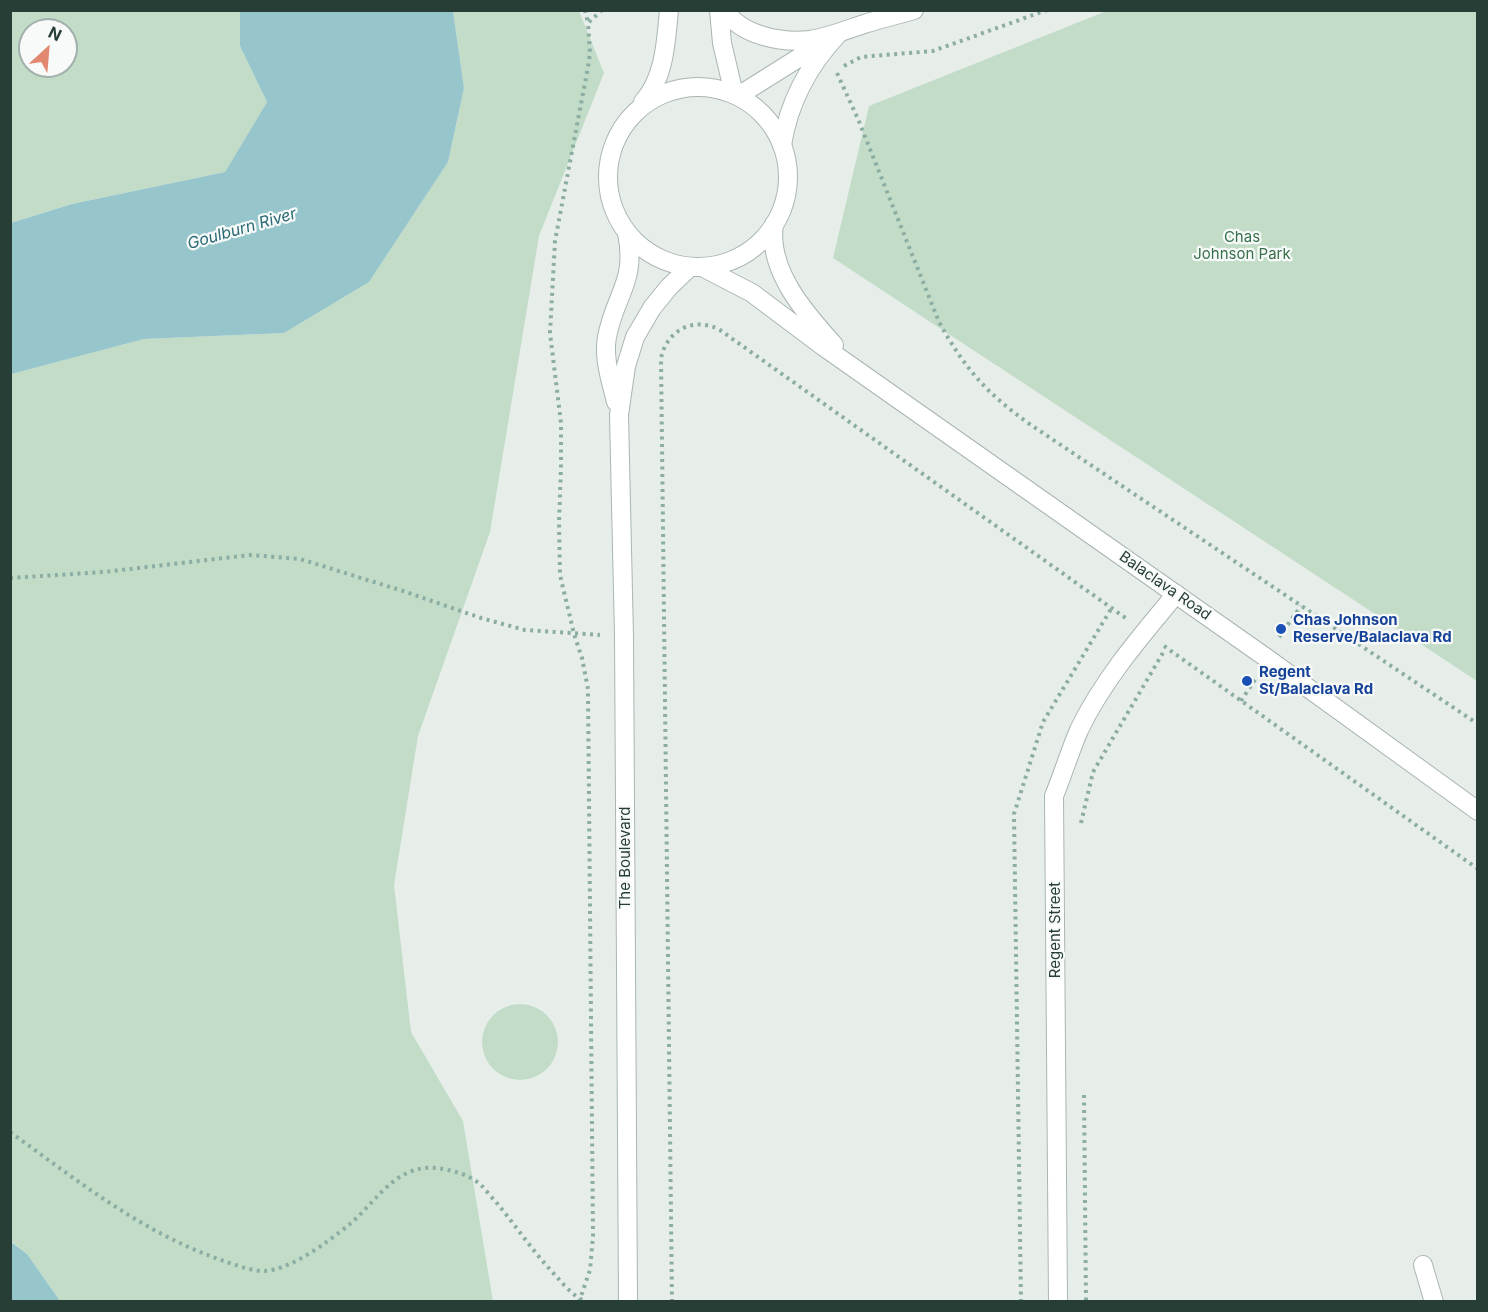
<!DOCTYPE html>
<style>
body{margin:0}
#map{position:relative;width:1488px;height:1312px;overflow:hidden;background:#e7eeea;font-family:Inter,sans-serif}
canvas{display:block}
.frame{position:absolute;inset:0;border:12px solid #273e37;pointer-events:none}
.north{position:absolute;left:18px;top:18px;width:60px;height:60px;box-sizing:border-box;background:#f7faf9;border:2px solid #a4afab;border-radius:50%;rotate:26deg;font-size:16px;font-weight:700;line-height:24px;text-align:center;color:#273e37}
.north::after{content:'';display:block;margin:auto;width:21px;height:27px;background:#e38870;clip-path:polygon(50% 0,100% 100%,50% 72%,0 100%)}
</style>
<div id="map">
<canvas width="1488" height="1312"></canvas>
<div class="frame"></div>
<div class="north">N</div>
</div>
<script>
const g = document.querySelector('canvas').getContext('2d');
g.lineJoin = 'round';
function paint(path, color) {
  g.fillStyle = color;
  g.fill(path, 'evenodd');
}
function strokePath(path, color, width, dash) {
  g.strokeStyle = color;
  g.lineWidth = width;
  g.lineCap = dash ? 'butt' : 'round';
  g.setLineDash(dash || []);
  g.stroke(path);
}
function write(font, color, halo, rows, align = 'center') {
  g.font = font + ' Inter,sans-serif';
  g.lineWidth = 4.5;
  g.setLineDash([]);
  g.textBaseline = 'middle';
  g.strokeStyle = halo;
  g.fillStyle = color;
  for (const [text, x, y, turn = 0] of rows) {
    g.save();
    g.translate(x, y);
    g.rotate((+turn || 0) * Math.PI / 180);
    g.textAlign = isNaN(turn) ? turn : align;
    if (halo) g.strokeText(text, 0, 0);
    g.fillText(text, 0, 0);
    g.restore();
  }
}
const green = new Path2D(`
 M1109,10L1477,11V681L833,258L869,106Z
 M11,11H240V46L267,102L225,172L72,204L11,223ZM30,30H66V66H30Z
 M453,11H579L604,73L539,236L490,532L418,736L394,885L411,1032L463,1121L493,1301H60L27,1254L11,1241L10,374L144,339L284,333L369,282L448,162L464,88Z
 M482 1042a38 38 0 1 1 76 0a38 38 0 1 1-76 0Z`);
const water = new Path2D(`
 M240,11H453L464,88L448,162L369,282L284,333L144,339L11,374V223L72,204L225,172L267,102L240,46Z
 M10,1241L27,1254L60,1301H11Z`);
const path = new Path2D(`
 M585,10L588,23
 M844,66L861,57L933,51L1047,10
 M837,73L858,119L939,322C965,369 987,394 1031,425L1478,724
 M10,578L104,572L250,555L300,559L403,591L481,618L525,630L600,635
 M1279,637L1301,606
 M1164,646L1478,869
 M1241,701L1256,678
 M1081,823L1093,772L1164,651
 M1084,1095L1086,1302
 M10,1132C78,1181 144,1234 224,1261C236,1265 251,1271 264,1271C291,1270 329,1241 350,1224C381,1197 399,1158 448,1170C459,1172 472,1177 481,1185C486,1190 491,1197 496,1202C516,1226 534,1253 556,1276C565,1286 575,1298 587,1302
 M579,1302L590,1270L593,1236L588,689L582,658L574,634L560,575L559,523L561,467V423L550,333L555,241L588,67L590,53L588,23L602,10
 M672,1302L661,358C667,330 694,316 720,330L1127,619
 M1021,1302L1014,814L1043,722L1111,609`);
const minor = new Path2D(`
 M725,10C741,36 782,43 810,40C829,37 846,30 864,24C880,19 897,15 914,10
 M738,96L824,42
 M782,145C789,101 808,66 838,34
 M1423,1265L1434,1302
 M1058,1302L1054,796C1063,774 1070,751 1079,730C1103,680 1141,636 1176,594`);
const tertiary = new Path2D(`
 M719,10L722,43L734,94
 M608 177a90 90 0 1 1 180 0a90 90 0 1 1-180 0Z
 M643,102C665,77 666,41 669,10
 M774,224C767,270 805,313 834,345
 M702,267L752,293L824,347L1268,659L1478,811
 M616,402C611,381 603,358 607,337C615,294 637,282 627,233
 M628,1302L624,637L619,415L626,366L635,337L652,308L669,287L690,267`);
const markers = [
 [1281,629,6,"#1a4fb4"],
 [1247,681,6,"#1a4fb4"]
];
const parkNames = [
 ["Chas",1242,237],
 ["Johnson Park",1242,254]
];
const streetNames = [
 ["Balaclava Road",1165,586,35],
 ["The Boulevard",625,858,-90],
 ["Regent Street",1055,930,-90]
];
const transitNames = [
 ["Chas Johnson",1293,620],
 ["Reserve/Balaclava Rd",1293,637],
 ["Regent",1259,672],
 ["St/Balaclava Rd",1259,689]
];
const waterNames = [
 ["Goulburn River",242,229,-16]
];
paint(green, '#c2dcc8');
paint(water, '#96c5cc');
strokePath(minor, '#aab6b1', 20);
strokePath(tertiary, '#aab6b1', 20);
strokePath(path, '#8bada2', 4, [3, 4.5]);
strokePath(minor, '#fff', 18);
strokePath(tertiary, '#fff', 18);
for (const [x, y, r, color] of markers) {
  const dot = new Path2D();
  dot.arc(x, y, r, 0, 2 * Math.PI);
  g.fillStyle = color;
  g.fill(dot);
  strokePath(dot, '#f7faf9', 2);
}
write('15px', '#36714b', '#f7faf9', parkNames);
write('15px', '#273e37', '#f7faf9', streetNames);
write('bold 15px', '#164399', '#f7faf9', transitNames, 'left');
write('italic 16px', '#276974', '#f7faf9', waterNames);
</script>
